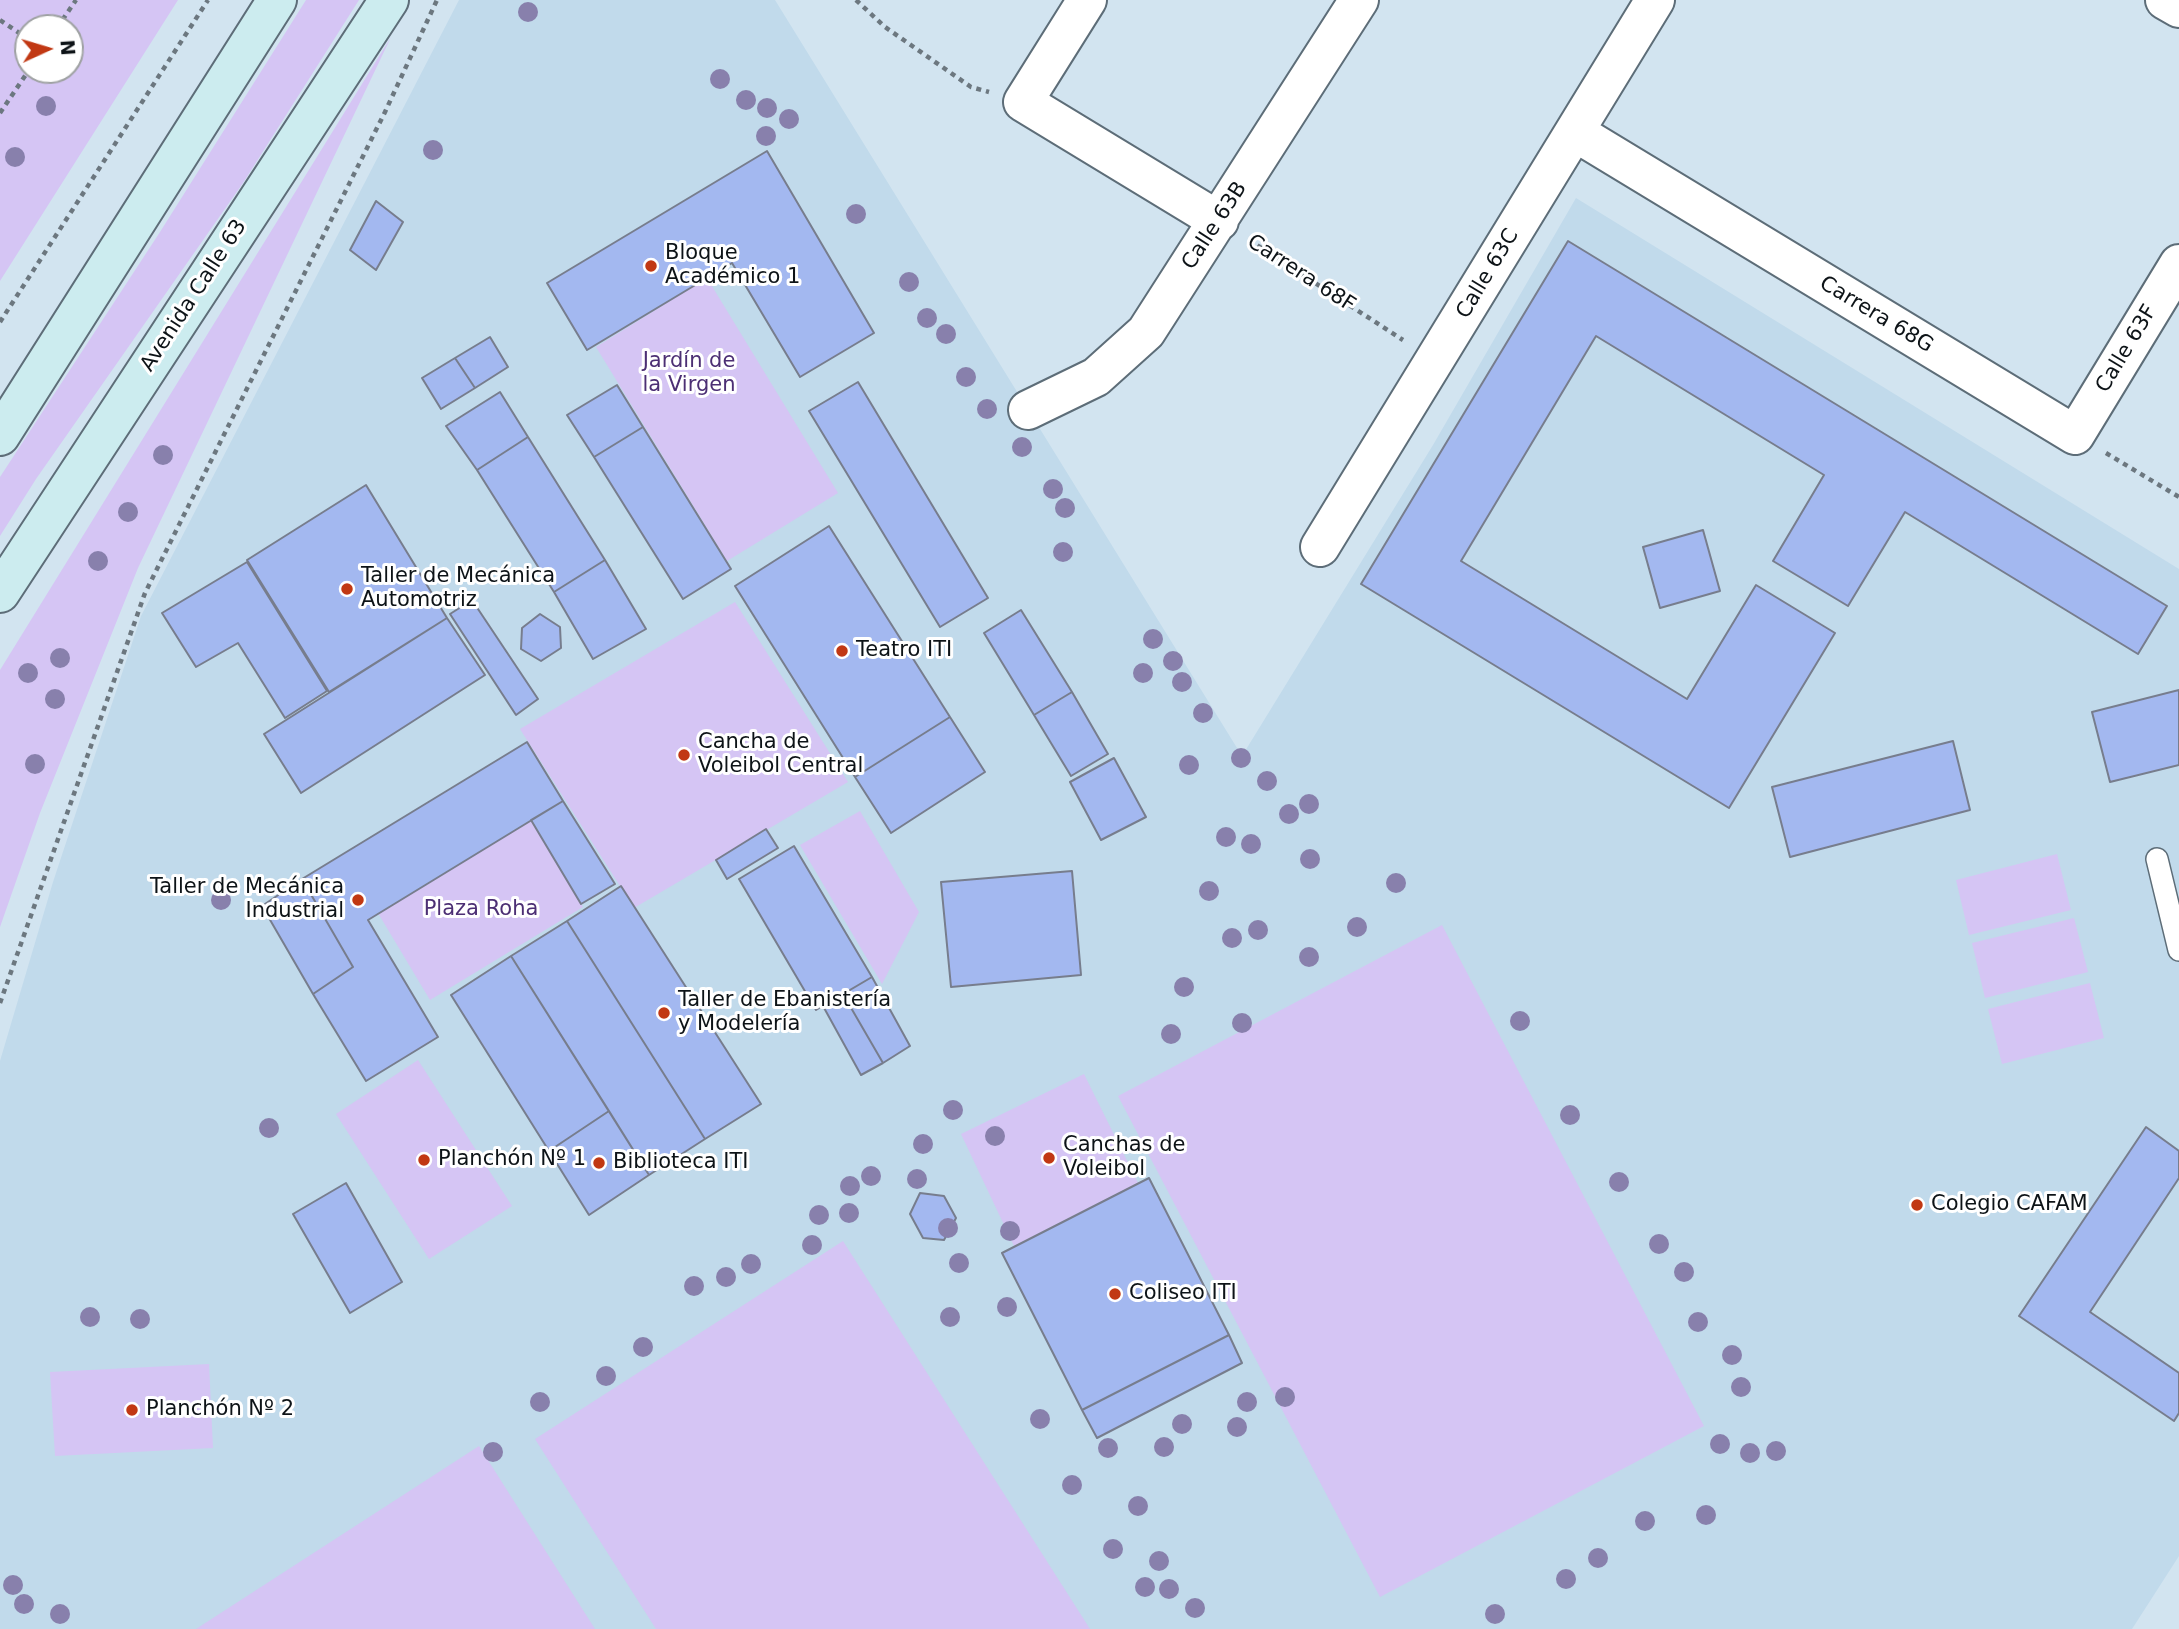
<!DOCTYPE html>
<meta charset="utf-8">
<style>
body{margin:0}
#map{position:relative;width:2179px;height:1629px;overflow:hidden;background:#d2e4f0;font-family:"DejaVu Sans",sans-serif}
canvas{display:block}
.north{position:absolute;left:14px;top:14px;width:70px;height:70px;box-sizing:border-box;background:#fff;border:2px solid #9ea1a2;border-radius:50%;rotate:86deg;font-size:19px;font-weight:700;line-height:28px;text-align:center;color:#0d1317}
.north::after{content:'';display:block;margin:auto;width:24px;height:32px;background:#c13813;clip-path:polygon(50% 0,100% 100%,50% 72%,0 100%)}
</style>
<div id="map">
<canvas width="2179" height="1629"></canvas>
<div class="north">N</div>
</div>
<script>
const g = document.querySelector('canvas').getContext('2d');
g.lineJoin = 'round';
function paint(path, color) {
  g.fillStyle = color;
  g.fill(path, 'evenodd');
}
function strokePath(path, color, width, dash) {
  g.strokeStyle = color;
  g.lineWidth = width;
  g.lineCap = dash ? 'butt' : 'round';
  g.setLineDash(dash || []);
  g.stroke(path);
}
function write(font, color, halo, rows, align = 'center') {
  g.font = font + ' "DejaVu Sans",sans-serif';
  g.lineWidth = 6;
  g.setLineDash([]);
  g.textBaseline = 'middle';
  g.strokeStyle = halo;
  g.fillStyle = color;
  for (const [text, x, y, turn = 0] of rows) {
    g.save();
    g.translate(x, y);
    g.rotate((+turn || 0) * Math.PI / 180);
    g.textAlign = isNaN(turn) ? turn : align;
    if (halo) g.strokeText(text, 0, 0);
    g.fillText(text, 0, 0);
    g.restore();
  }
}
const built = new Path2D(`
 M459,0H775L1242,756L1433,445L1576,198L2179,569V1556L2132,1629H0V1061L53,882L141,616Z`);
const green = new Path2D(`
 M0,0H178L0,281ZM28,28H70V70H28Z
 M306,0H359L243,183L36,479L0,536V477L160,232Z
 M391,37L138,568L40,813L0,927V670Z
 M707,278L838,493L727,561L596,347Z
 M735,602L848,782L634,908L520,729Z
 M860,811L919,912L882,984L800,845Z
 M531,820L583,907L430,1000L378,913Z
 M2057,854L2071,910L1969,935L1956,880Z
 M2074,918L2088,972L1985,998L1972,943Z
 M1442,925L1704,1426L1380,1597L1118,1096Z
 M2090,983L2104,1038L2002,1064L1988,1009Z
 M418,1060L512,1206L429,1259L336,1114Z
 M1084,1074L1138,1183L1014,1246L961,1134Z
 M843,1241L1090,1629H656L535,1439Z
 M209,1364L213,1448L55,1456L50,1372Z
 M479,1446L595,1629H196Z`);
const building = new Path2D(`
 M767,151L874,333L800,377L732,263L587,350L547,283Z
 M376,201L403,222L376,270L350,250Z
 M1568,241L2167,606L2138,654L1905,512L1848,606L1773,561L1824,475L1596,336L1461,561L1687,699L1756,585L1835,633L1729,808L1361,584Z
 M490,337L508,367L475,388L455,358Z
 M455,358L475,388L441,409L422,378Z
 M858,382L988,598L940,627L809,411Z
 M617,385L643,427L594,457L567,415Z
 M500,392L528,437L477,470L446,426Z
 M643,427L731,569L683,599L594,457Z
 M528,437L605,560L554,592L477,470Z
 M366,485L447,618L329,692L247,560Z
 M829,526L950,717L855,777L735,586Z
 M1703,530L1720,591L1660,608L1643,547Z
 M605,560L646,629L593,659L554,592Z
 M247,562L327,691L285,718L238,643L196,667L162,613Z
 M472,600L538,699L516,715L450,614Z
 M1021,610L1072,692L1034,715L984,633Z
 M540,614L560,627L561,648L541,661L521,649L522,628Z
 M447,618L485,675L301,793L264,734Z
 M2179,690V765L2110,782L2092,712Z
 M1072,692L1108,754L1071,776L1034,715Z
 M950,717L985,772L891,833L855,777Z
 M1953,741L1970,810L1790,857L1772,787Z
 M527,742L563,801L368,920L438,1037L366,1081L313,994L353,967L302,879Z
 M1114,758L1146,817L1101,840L1070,782Z
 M563,801L615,884L581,904L531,820Z
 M766,829L778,848L727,879L716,860Z
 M794,846L872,977L816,1010L739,879Z
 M1072,871L1081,975L951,987L941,882Z
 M302,879L353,967L313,994L262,906Z
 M621,886L761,1104L705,1139L567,921Z
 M567,921L705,1139L649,1175L511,956Z
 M511,956L609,1111L549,1151L451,995Z
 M872,977L910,1046L883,1063L843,994Z
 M843,994L883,1063L861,1075L823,1006Z
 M609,1111L649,1175L589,1215L549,1151Z
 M2146,1127L2179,1151V1178L2090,1312L2179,1373V1413L2174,1421L2019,1316Z
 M1149,1178L1229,1335L1082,1410L1002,1253Z
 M346,1183L402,1282L350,1313L293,1214Z
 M920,1193L944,1196L956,1218L944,1240L923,1238L910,1214Z
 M1229,1335L1242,1363L1097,1438L1082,1410Z`);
const path = new Path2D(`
 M856,0L885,27L971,87L989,92
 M0,20L28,39
 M57,28L76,0
 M0,113L29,70
 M1249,240L1403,340
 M0,322L208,0
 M2106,453L2179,497
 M0,1003L145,593L385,112L437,0`);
const service = new Path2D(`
 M2157,859L2179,950`);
const minor = new Path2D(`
 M1087,0L1023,102L1219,221
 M1575,132L2075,435L2179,264
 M1028,410L1096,377L1146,332L1359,0
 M1320,547L1655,0`);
const tertiary = new Path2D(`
 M2165,0L2179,8`);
const secondary = new Path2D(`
 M0,436L277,0
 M0,593L389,0`);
const trees = [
 [528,12],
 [720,79],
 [746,100],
 [46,106],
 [767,108],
 [789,119],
 [766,136],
 [433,150],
 [15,157],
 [856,214],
 [909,282],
 [927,318],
 [946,334],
 [966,377],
 [987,409],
 [1022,447],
 [163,455],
 [1053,489],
 [1065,508],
 [128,512],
 [1063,552],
 [98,561],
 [1153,639],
 [60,658],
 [1173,661],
 [28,673],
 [1143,673],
 [1182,682],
 [55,699],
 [1203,713],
 [1241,758],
 [35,764],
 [1189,765],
 [1267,781],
 [1309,804],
 [1289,814],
 [1226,837],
 [1251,844],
 [1310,859],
 [1396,883],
 [1209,891],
 [221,900],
 [1357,927],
 [1258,930],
 [1232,938],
 [1309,957],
 [1184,987],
 [1520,1021],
 [1242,1023],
 [1171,1034],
 [953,1110],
 [1570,1115],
 [269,1128],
 [995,1136],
 [923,1144],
 [871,1176],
 [917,1179],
 [1619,1182],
 [850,1186],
 [849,1213],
 [819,1215],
 [948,1228],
 [1010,1231],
 [1659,1244],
 [812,1245],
 [959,1263],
 [751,1264],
 [1684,1272],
 [726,1277],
 [694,1286],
 [1007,1307],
 [90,1317],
 [950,1317],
 [140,1319],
 [1698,1322],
 [643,1347],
 [1732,1355],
 [606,1376],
 [1741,1387],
 [1285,1397],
 [540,1402],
 [1247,1402],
 [1040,1419],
 [1182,1424],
 [1237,1427],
 [1720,1444],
 [1164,1447],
 [1108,1448],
 [1776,1451],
 [493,1452],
 [1750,1453],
 [1072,1485],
 [1138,1506],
 [1706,1515],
 [1645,1521],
 [1113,1549],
 [1598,1558],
 [1159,1561],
 [1566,1579],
 [13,1585],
 [1145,1587],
 [1169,1589],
 [24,1604],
 [1195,1608],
 [60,1614],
 [1495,1614]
];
const markers = [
 [651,266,7,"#c13813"],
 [347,589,7,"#c13813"],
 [842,651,7,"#c13813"],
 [684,755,7,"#c13813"],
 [358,900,7,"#c13813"],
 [664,1013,7,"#c13813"],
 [1049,1158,7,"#c13813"],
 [424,1160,7,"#c13813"],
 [599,1163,7,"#c13813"],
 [1917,1205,7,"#c13813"],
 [1115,1294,7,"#c13813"],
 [132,1410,7,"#c13813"]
];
const streetNames = [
 ["Calle 63B",1215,226,-57],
 ["Carrera 68F",1301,274,33],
 ["Calle 63C",1488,274,-59],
 ["Avenida Calle 63",194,296,-57],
 ["Carrera 68G",1876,315,31],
 ["Calle 63F",2127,349,-59]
];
const poiNames = [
 ["Bloque",665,254],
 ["Académico 1",665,278],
 ["Taller de Mecánica",361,577],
 ["Automotriz",361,601],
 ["Teatro ITI",856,651],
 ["Cancha de",698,743],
 ["Voleibol Central",698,767],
 ["Taller de Mecánica",344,888,"right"],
 ["Industrial",344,912,"right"],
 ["Taller de Ebanistería",678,1001],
 ["y Modelería",678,1025],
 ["Canchas de",1063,1146],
 ["Voleibol",1063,1170],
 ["Planchón Nº 1",438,1160],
 ["Biblioteca ITI",613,1163],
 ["Colegio CAFAM",1931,1205],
 ["Coliseo ITI",1129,1294],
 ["Planchón Nº 2",146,1410]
];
const parkNames = [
 ["Jardín de",689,362],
 ["la Virgen",689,386],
 ["Plaza Roha",481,910]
];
paint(built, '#c1daeb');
paint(green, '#d5c5f4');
paint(building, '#a3b8f0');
strokePath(building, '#777d8d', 2);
strokePath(service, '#5d6d78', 24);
strokePath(minor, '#5d6d78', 42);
strokePath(tertiary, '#5d6d78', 42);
strokePath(secondary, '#5d6d78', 42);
strokePath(path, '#6c777f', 4.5, [5, 5]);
strokePath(service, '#fff', 21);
strokePath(minor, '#fff', 38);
strokePath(tertiary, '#fff', 38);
strokePath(secondary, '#ccecef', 38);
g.fillStyle = '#8880ac';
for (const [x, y] of trees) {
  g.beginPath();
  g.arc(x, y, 10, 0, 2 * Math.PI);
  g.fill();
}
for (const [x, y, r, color] of markers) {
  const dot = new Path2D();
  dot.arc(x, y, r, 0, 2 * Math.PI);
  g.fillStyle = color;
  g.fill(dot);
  strokePath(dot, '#fff', 2.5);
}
write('21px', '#0d1317', '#fff', streetNames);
write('21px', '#0d1317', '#fff', poiNames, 'left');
write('21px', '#4c2f74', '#fff', parkNames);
</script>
